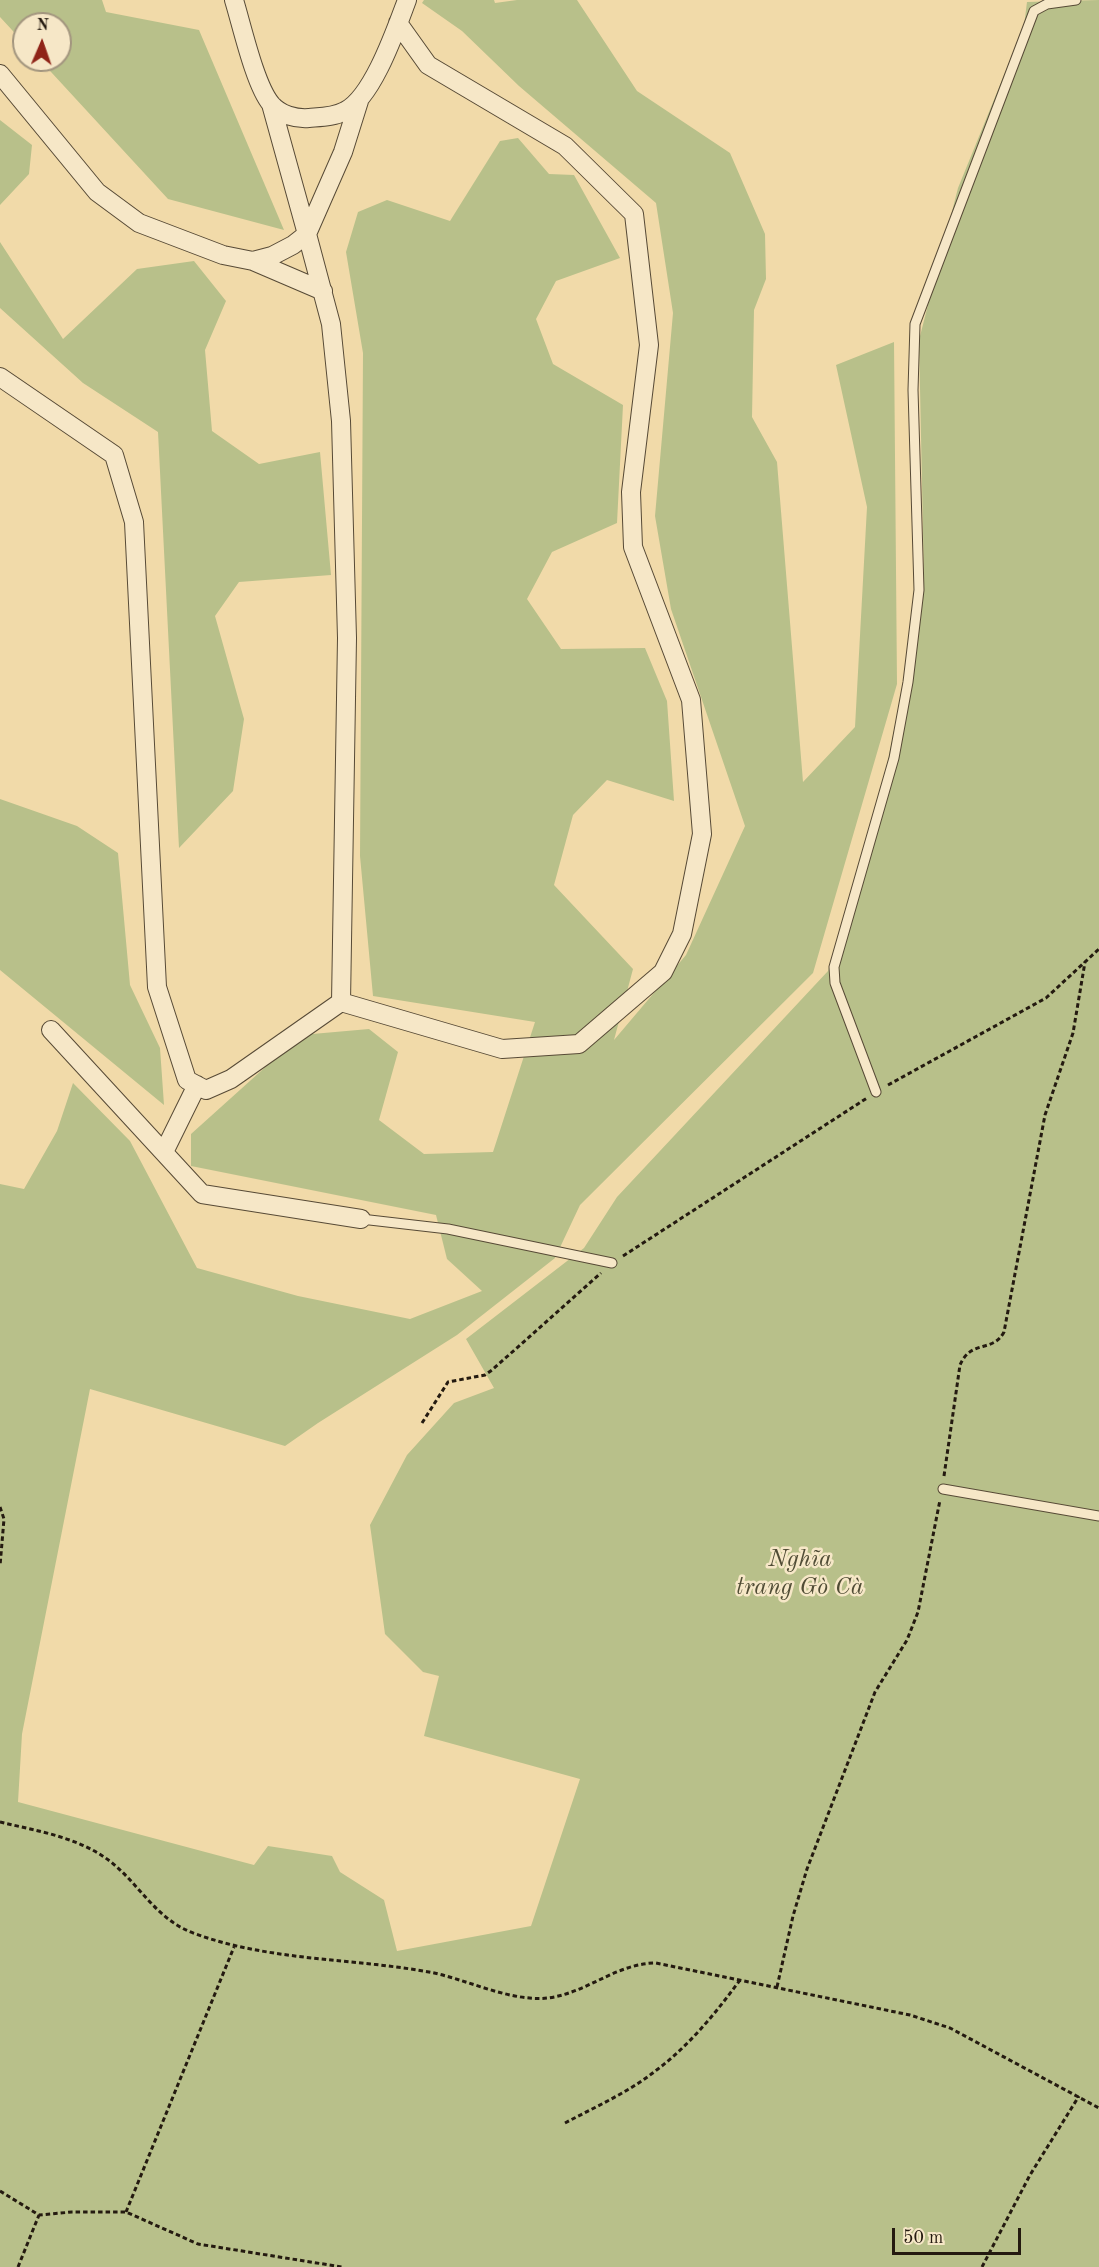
<!DOCTYPE html>
<meta charset="utf-8">
<style>
body{margin:0}
#map{position:relative;width:1099px;height:2267px;overflow:hidden;background:#f1daa9;font-family:"Old Standard TT",serif}
canvas{display:block}
.north{position:absolute;left:12px;top:12px;width:60px;height:60px;box-sizing:border-box;background:#f6e7c7;border:2px solid #a2957e;border-radius:50%;rotate:2deg;font-size:16px;font-weight:700;line-height:24px;text-align:center;color:#241a10}
.north::after{content:'';display:block;margin:auto;width:21px;height:27px;background:#8f2418;clip-path:polygon(50% 0,100% 100%,50% 72%,0 100%)}
.scale{position:absolute;left:892px;top:2228px;width:129px;height:27px;box-sizing:border-box;border:3px solid #241a10;border-top:0;padding-left:8px;font-size:18px;line-height:21px;white-space:nowrap;color:#241a10;-webkit-text-stroke:4px #f6e7c7;paint-order:stroke}
</style>
<div id="map">
<canvas width="1099" height="2267"></canvas>
<div class="north">N</div>
<div class="scale">50 m</div>
</div>
<script>
const g = document.querySelector('canvas').getContext('2d');
g.lineJoin = 'round';
function paint(path, color) {
  g.fillStyle = color;
  g.fill(path, 'evenodd');
}
function strokePath(path, color, width, dash) {
  g.strokeStyle = color;
  g.lineWidth = width;
  g.lineCap = dash ? 'butt' : 'round';
  g.setLineDash(dash || []);
  g.stroke(path);
}
function write(font, color, halo, rows, align = 'center') {
  g.font = font + ' "Old Standard TT",serif';
  g.lineWidth = 5;
  g.setLineDash([]);
  g.textBaseline = 'middle';
  g.strokeStyle = halo;
  g.fillStyle = color;
  for (const [text, x, y, turn = 0] of rows) {
    g.save();
    g.translate(x, y);
    g.rotate((+turn || 0) * Math.PI / 180);
    g.textAlign = isNaN(turn) ? turn : align;
    if (halo) g.strokeText(text, 0, 0);
    g.fillText(text, 0, 0);
    g.restore();
  }
}
const green = new Path2D(`
 M0,0H102L106,12L199,30L284,230L168,199L40,60H60V24H24V43L0,17Z
 M424,0H494L495,3L517,0H577L637,91L730,153L765,234L766,279L754,310L752,417L777,462L803,782L855,727L867,507L836,365L894,342L897,684L813,973L580,1205L555,1258L457,1335L318,1423L285,1446L90,1389L22,1734L18,1802L254,1865L268,1846L332,1856L340,1872L384,1900L397,1951L531,1926L580,1779L424,1736L439,1676L423,1672L385,1634L370,1525L407,1455L454,1403L494,1388L466,1339L584,1248L617,1197L828,971L887,765L924,581L919,340L958,188L1024,26L1027,2L1099,0V2267H0V1184L24,1189L57,1131L73,1083L130,1141L197,1268L298,1296L410,1319L482,1291L447,1259L436,1215L191,1166V1134L301,1035L369,1029L398,1052L379,1120L424,1154L493,1152L535,1022L373,996L360,856L363,353L346,252L358,212L387,200L450,221L500,141L518,138L549,174L574,175L620,258L556,281L536,319L553,364L623,405L617,523L552,552L527,599L561,649L645,648L667,701L674,801L607,780L573,815L554,885L633,969L614,1040L686,955L745,826L671,609L655,516L673,313L656,203L519,86L462,31L422,3Z
 M0,120L32,145L29,174L0,205Z
 M0,242L63,339L137,269L194,261L226,301L205,350L212,431L259,464L320,452L331,575L239,582L215,616L244,719L233,791L179,848L158,432L83,383L0,308Z
 M0,799L77,826L118,853L130,985L160,1048L164,1105L0,970Z`);
const path = new Path2D(`
 M888,1085L1046,998L1099,949
 M623,1256L867,1098
 M422,1423L448,1382L485,1375L492,1370L601,1273
 M944,1476L960,1365C971,1339 993,1353 1004,1332L1045,1115L1073,1033L1085,962
 M0,1507L4,1519L0,1566
 M0,1822C37,1831 79,1837 111,1862C141,1886 157,1921 196,1934C270,1961 351,1958 429,1972C467,1979 509,2002 548,1998C587,1993 617,1963 656,1963L910,2015L950,2028L1099,2108
 M777,1987L793,1916L807,1869L875,1692L907,1640L918,1612L940,1500
 M565,2123C595,2107 627,2093 654,2072C688,2047 715,2014 740,1980
 M0,2191L39,2215L72,2212H126L198,2244L342,2267
 M126,2212L234,1947
 M18,2267L39,2215
 M982,2267L1030,2175L1079,2096`);
const lane = new Path2D(`
 M876,1092L835,983L834,967L894,758L908,682L919,590L913,390L915,324L1034,11L1047,4L1076,0
 M361,1219L448,1229L612,1263
 M943,1489L1099,1516`);
const street = new Path2D(`
 M234,0C242,26 255,85 271,104C280,115 296,119 309,118C321,117 334,117 345,111C373,97 396,29 407,0
 M0,74L97,192L139,223L223,255L253,261L272,256L293,245L307,234L271,104
 M253,261L323,291
 M0,377L114,455L134,522L157,987L187,1080L206,1090L231,1079L341,1002L502,1049L579,1044L663,972L682,934L702,834L691,700L633,547L631,492L649,345L634,214L565,146L428,65L398,23
 M341,1002L347,638L341,421L331,324L307,234L343,152L359,101
 M51,1030L202,1194L361,1219
 M164,1152L197,1085`);
const parkNames = [
 ["Nghĩa",800,1560],
 ["trang Gò Cà",800,1588]
];
paint(green, '#b8c08a');
strokePath(lane, '#574a36', 11);
strokePath(street, '#574a36', 20);
strokePath(path, '#241a10', 3, [4.5, 3]);
strokePath(lane, '#f6e7c7', 9);
strokePath(street, '#f6e7c7', 18);
write('italic 24px', '#504c35', '#f6e7c7', parkNames);
</script>
